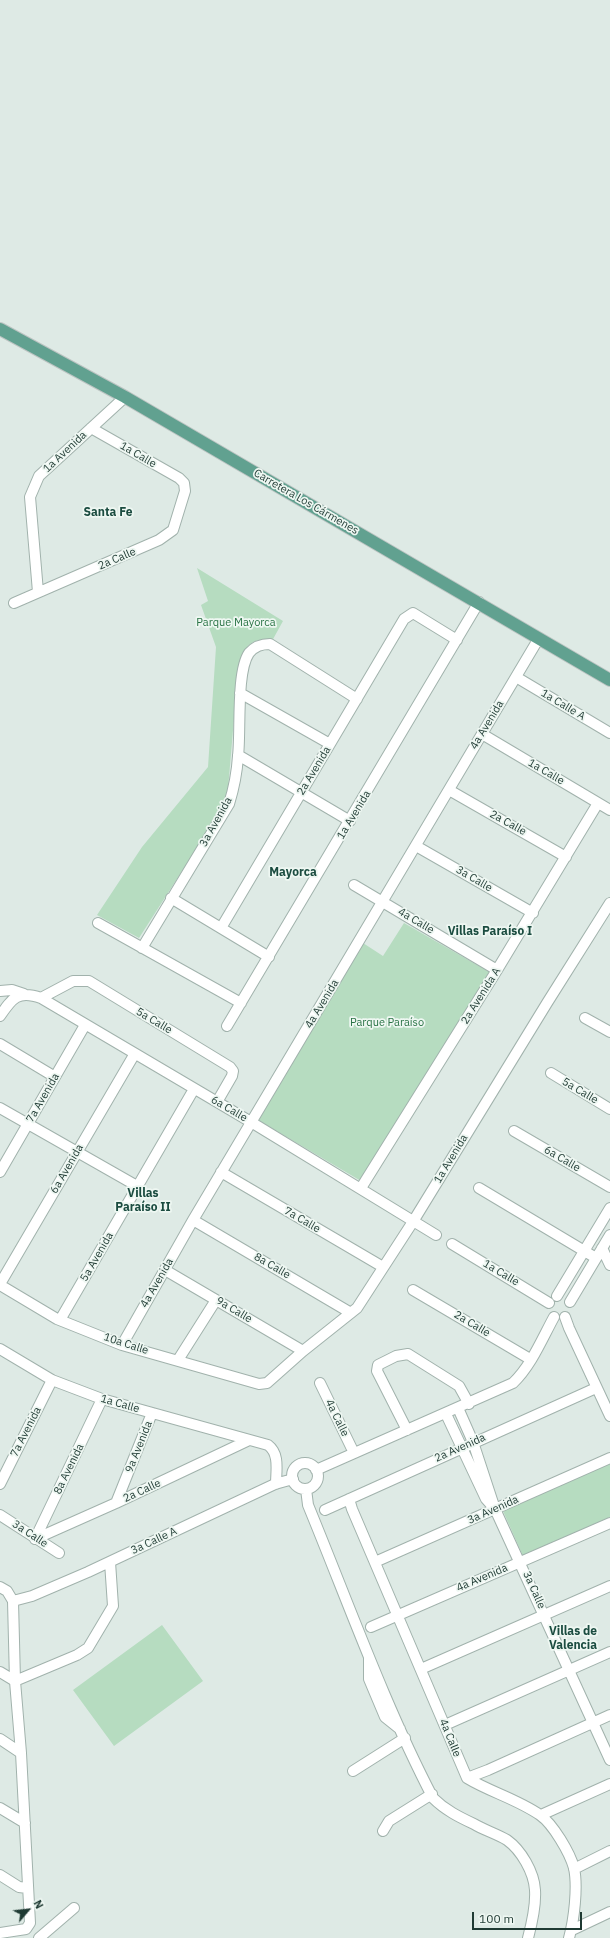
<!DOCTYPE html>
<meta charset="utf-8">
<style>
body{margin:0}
#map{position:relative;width:610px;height:1938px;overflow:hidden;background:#deeae5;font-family:"IBM Plex Sans",sans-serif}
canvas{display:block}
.north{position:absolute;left:8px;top:1890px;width:40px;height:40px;-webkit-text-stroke:3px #eef7f2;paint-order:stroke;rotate:62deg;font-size:11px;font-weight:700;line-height:16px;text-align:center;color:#1f3a33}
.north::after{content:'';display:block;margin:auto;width:14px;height:18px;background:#1f3a33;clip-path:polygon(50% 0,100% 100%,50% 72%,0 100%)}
.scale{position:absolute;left:472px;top:1912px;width:110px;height:18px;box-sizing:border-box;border:2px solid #1f3a33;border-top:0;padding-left:5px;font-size:12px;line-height:14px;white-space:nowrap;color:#1f3a33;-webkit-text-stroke:3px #eef7f2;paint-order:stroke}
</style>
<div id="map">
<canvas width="610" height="1938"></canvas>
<div class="north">N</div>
<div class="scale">100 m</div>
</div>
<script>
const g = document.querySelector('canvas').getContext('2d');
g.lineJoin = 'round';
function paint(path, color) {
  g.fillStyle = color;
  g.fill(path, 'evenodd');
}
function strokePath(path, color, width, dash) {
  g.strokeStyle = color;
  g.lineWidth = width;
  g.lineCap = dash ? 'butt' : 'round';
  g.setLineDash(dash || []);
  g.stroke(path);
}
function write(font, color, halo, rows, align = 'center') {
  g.font = font + ' "IBM Plex Sans",sans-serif';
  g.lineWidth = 3.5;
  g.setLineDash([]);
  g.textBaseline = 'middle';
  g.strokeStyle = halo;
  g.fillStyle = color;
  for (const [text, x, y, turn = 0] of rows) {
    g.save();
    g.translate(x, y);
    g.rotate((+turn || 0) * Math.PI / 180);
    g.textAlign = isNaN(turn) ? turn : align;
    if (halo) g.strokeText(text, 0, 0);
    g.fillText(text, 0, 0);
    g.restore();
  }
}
const green = new Path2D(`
 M197,568L283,621L272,641C247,636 243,651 238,671L227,801L139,938L97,915L142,847L208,767L216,647L201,605L208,601Z
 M404,923L491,973L361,1181L258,1120L363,943L383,956Z
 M610,1463V1517L523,1556L503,1511Z
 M162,1625L203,1681L114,1746L73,1690Z`);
const minor = new Path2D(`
 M38,592L30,497L39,476L125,397
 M14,603L159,540L173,530L185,491L184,483L179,478L91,428
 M516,677L610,733
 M240,693L330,744
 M482,734L610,810
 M238,755L350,821
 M449,790L566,857
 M416,846L533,913
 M354,885L497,970
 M171,898L269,957
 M98,923L241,1003
 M221,928L404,619L413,613L457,640
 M142,948L229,804C234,788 237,772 238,756C241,732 236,672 249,653C255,646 261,644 270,644L357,699
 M0,991L12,990L24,994
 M41,998L73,981H89L230,1067L233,1071L232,1076L217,1102
 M0,1016C12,998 18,990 41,998L251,1122L436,1235
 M585,1018L610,1032
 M227,1026L479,602
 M0,1044L55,1077
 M551,1073L610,1109
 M0,1108L137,1186
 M514,1131L610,1187
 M0,1172L85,1025
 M221,1172L383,1267
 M361,1188L497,970L598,803
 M479,1188L596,1258
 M193,1220L351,1313
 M452,1244L549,1303
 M602,1248L610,1265
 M165,1270L303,1351
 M0,1284L134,1055
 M0,1285L57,1319L122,1345L259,1384L267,1383L303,1351L357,1308L414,1220L547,1003L610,903
 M413,1290L530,1359
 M557,1296L610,1208
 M570,1302L610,1235
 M565,1317L569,1328L610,1416
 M60,1320L194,1089
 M122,1345L193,1220L539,638
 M0,1349L52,1380L102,1399L268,1445C280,1454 276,1471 276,1484
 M178,1360L216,1300
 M320,1383L354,1453
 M458,1408L473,1442L495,1509L610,1760
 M446,1414L486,1499L494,1508
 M407,1430L377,1371L378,1365L396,1356L408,1354L459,1386L469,1404
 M292 1476a13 13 0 1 1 26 0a13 13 0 1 1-26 0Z
 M316,1470L513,1383C531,1366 542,1339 554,1317
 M0,1484L52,1380
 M306,1489L308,1505C348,1602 385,1706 433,1798C445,1810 459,1817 474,1824C484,1830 497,1834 507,1840C521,1850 534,1872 535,1890C536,1905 532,1923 528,1938
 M349,1499L352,1509L467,1778C490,1792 517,1799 540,1815C553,1824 570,1853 574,1868C578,1887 574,1920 569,1938
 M116,1503L152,1413
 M325,1510L596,1388
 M0,1515L59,1553
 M35,1539L116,1503L247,1441
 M35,1539L102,1399
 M375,1562L610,1458
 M0,1587L7,1591L13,1601
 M13,1601L32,1596L88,1572L275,1484L293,1479
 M371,1627L610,1523
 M369,1658V1679L385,1717L400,1729
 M421,1669L610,1586
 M0,1672L15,1681L77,1655L88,1648L113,1606L110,1562
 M445,1725L610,1652
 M0,1739L21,1753
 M353,1771L405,1738
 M467,1778L488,1770L610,1715
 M0,1808L25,1823
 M541,1815L610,1784
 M383,1831L389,1821L432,1794
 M574,1869L610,1851
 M0,1875L19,1887L27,1888
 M572,1930L610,1912
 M0,1933L26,1929L30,1923L21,1753L15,1681L13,1601
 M39,1938L74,1908`);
const major = new Path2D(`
 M0,329L125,397L610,680`);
const streetNames = [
 ["1a Avenida",65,452,-43],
 ["1a Calle",138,455,30],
 ["Carretera Los Cármenes",306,502,30],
 ["2a Calle",117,559,-23],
 ["1a Calle A",563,705,31],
 ["4a Avenida",487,725,-59],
 ["2a Avenida",314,771,-59],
 ["1a Calle",546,772,30],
 ["1a Avenida",354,815,-59],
 ["3a Avenida",216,822,-61],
 ["2a Calle",508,823,29],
 ["3a Calle",474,879,30],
 ["4a Calle",416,921,31],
 ["2a Avenida A",481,996,-58],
 ["4a Avenida",322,1004,-59],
 ["5a Calle",154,1021,31],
 ["5a Calle",580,1091,31],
 ["7a Avenida",43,1098,-60],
 ["6a Calle",229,1109,30],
 ["1a Avenida",451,1159,-59],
 ["6a Calle",562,1159,30],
 ["6a Avenida",67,1169,-60],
 ["7a Calle",302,1220,30],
 ["5a Avenida",97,1257,-60],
 ["8a Calle",272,1266,30],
 ["1a Calle",501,1273,31],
 ["4a Avenida",157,1283,-60],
 ["9a Calle",234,1310,31],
 ["2a Calle",472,1324,31],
 ["10a Calle",126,1344,18],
 ["1a Calle",120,1404,16],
 ["4a Calle",337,1418,64],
 ["7a Avenida",26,1432,-63],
 ["9a Avenida",139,1447,-68],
 ["2a Avenida",460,1448,-24],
 ["8a Avenida",69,1469,-64],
 ["2a Calle",142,1491,-25],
 ["3a Avenida",493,1510,-24],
 ["3a Calle",30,1534,33],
 ["3a Calle A",154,1541,-25],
 ["4a Avenida",482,1578,-23],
 ["3a Calle",534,1590,66],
 ["4a Calle",450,1738,68]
];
const parkNames = [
 ["Parque Mayorca",236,623],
 ["Parque Paraíso",387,1023]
];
const neighbourhoodNames = [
 ["Santa Fe",108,513],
 ["Mayorca",293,873],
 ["Villas Paraíso I",490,932],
 ["Villas",143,1194],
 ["Paraíso II",143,1208],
 ["Villas de",573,1632],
 ["Valencia",573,1646]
];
paint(green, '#b6dcc0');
strokePath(minor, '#a1b2ac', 12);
strokePath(major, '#bcc4c2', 14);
strokePath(minor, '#fff', 10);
strokePath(major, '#61a190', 12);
write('11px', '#1f3a33', '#eef7f2', streetNames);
write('11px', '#287244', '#eef7f2', parkNames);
write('bold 12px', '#1b4c40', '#eef7f2', neighbourhoodNames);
</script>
